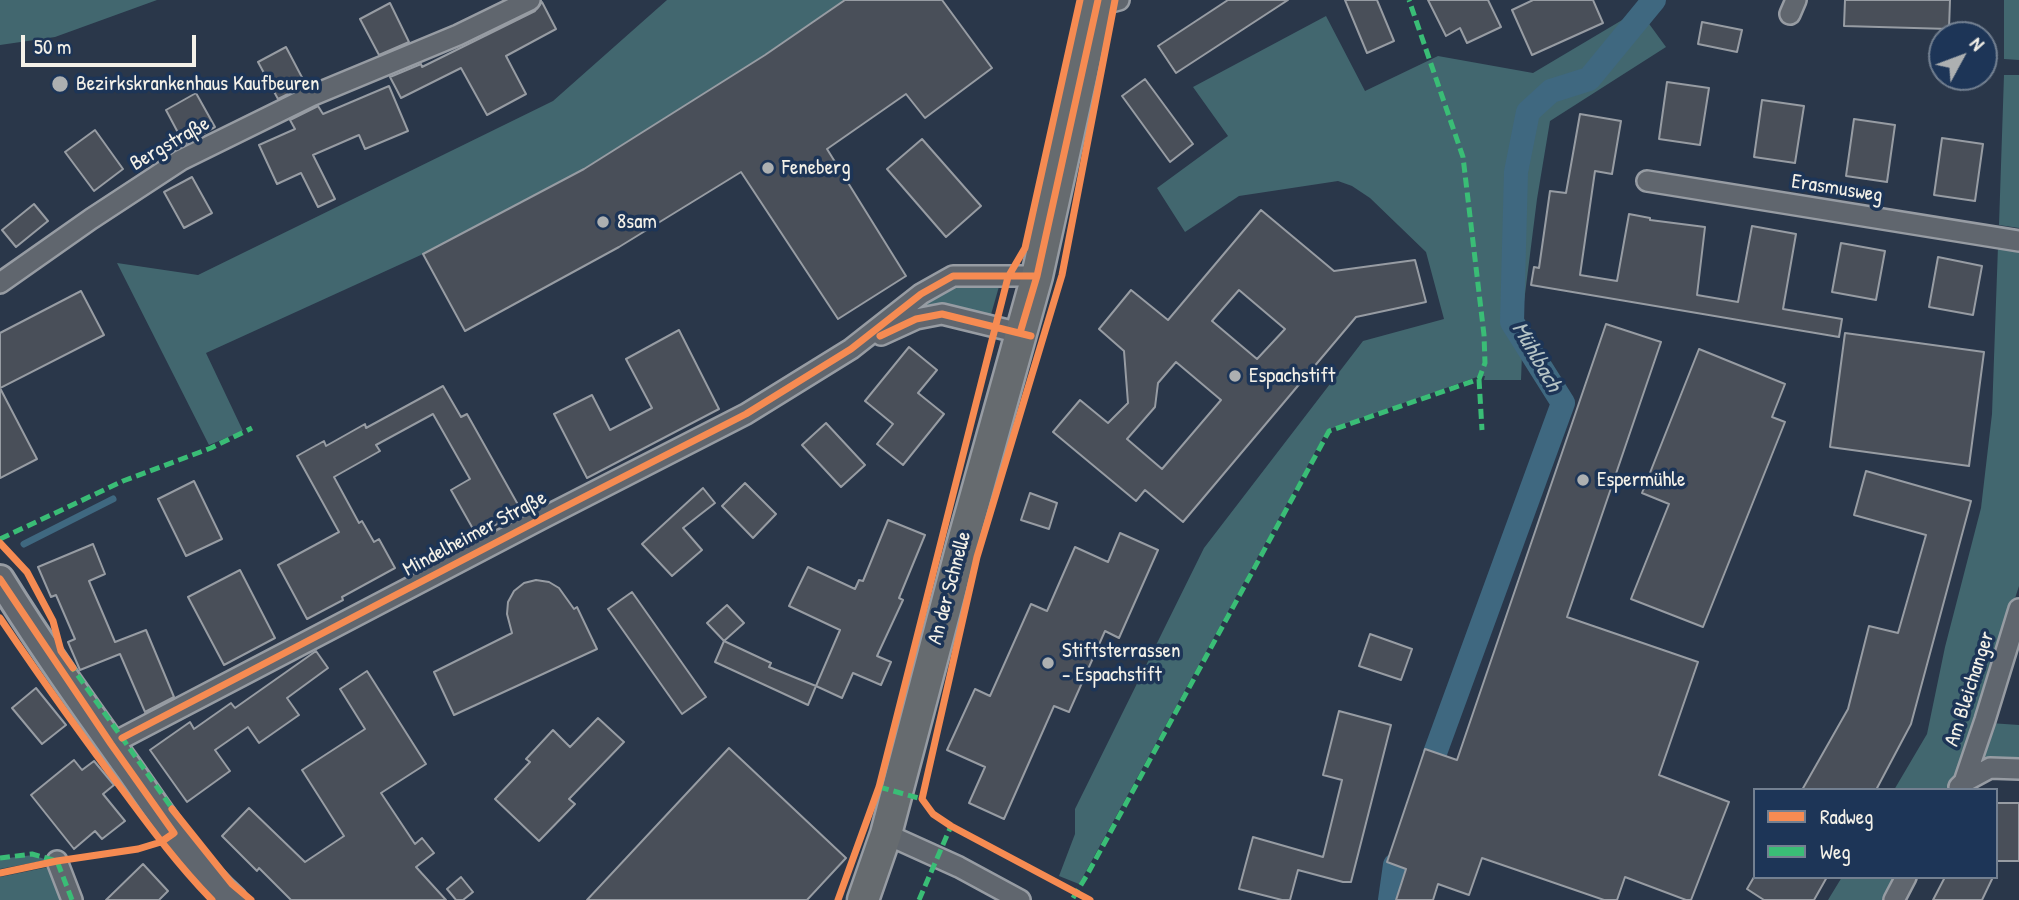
<!DOCTYPE html>
<meta charset="utf-8">
<style>
body{margin:0}
#map{position:relative;width:2019px;height:900px;overflow:hidden;background:#2a374a;font-family:"Patrick Hand",sans-serif}
canvas{display:block}
.legend{position:absolute;left:1753px;top:788px;width:245px;height:91px;box-sizing:border-box;background:#1d3557;border:2px solid #738091;margin:0;padding:9px 12px;list-style:none;font-size:21px;color:#f4f1e8}
.legend li{display:flex;align-items:center;gap:14px;height:35px}
.legend b{width:35px;border:2px solid #738091}
.north{position:absolute;left:1928px;top:21px;width:70px;height:70px;box-sizing:border-box;background:#1d3557;border:2px solid #738091;border-radius:50%;rotate:49deg;font-size:19px;font-weight:700;line-height:28px;text-align:center;color:#f4f1e8}
.north::after{content:'';display:block;margin:auto;width:24px;height:32px;background:#adb0b1;clip-path:polygon(50% 0,100% 100%,50% 72%,0 100%)}
.scale{position:absolute;left:21px;top:35px;width:175px;height:32px;box-sizing:border-box;border:4px solid #f4f1e8;border-top:0;padding-left:9px;font-size:21px;line-height:24px;white-space:nowrap;color:#f4f1e8;-webkit-text-stroke:5px #1d3557;paint-order:stroke}
</style>
<div id="map">
<canvas width="2019" height="900"></canvas>
<ul class="legend">
<li><b style="height:9px;background:#f68b52"></b>Radweg</li>
<li><b style="height:9px;background:#3abd76"></b>Weg</li>
</ul>
<div class="north">N</div>
<div class="scale">50 m</div>
</div>
<script>
const g = document.querySelector('canvas').getContext('2d');
g.lineJoin = 'round';
function paint(path, color) {
  g.fillStyle = color;
  g.fill(path, 'evenodd');
}
function strokePath(path, color, width, dash) {
  g.strokeStyle = color;
  g.lineWidth = width;
  g.lineCap = dash ? 'butt' : 'round';
  g.setLineDash(dash || []);
  g.stroke(path);
}
function write(font, color, halo, rows, align = 'center') {
  g.font = font + ' "Patrick Hand",sans-serif';
  g.lineWidth = 7;
  g.setLineDash([]);
  g.textBaseline = 'middle';
  g.strokeStyle = halo;
  g.fillStyle = color;
  for (const [text, x, y, turn = 0] of rows) {
    g.save();
    g.translate(x, y);
    g.rotate((+turn || 0) * Math.PI / 180);
    g.textAlign = isNaN(turn) ? turn : align;
    if (halo) g.strokeText(text, 0, 0);
    g.fillText(text, 0, 0);
    g.restore();
  }
}
const green = new Path2D(`
 M0,0H157L55,37L0,45Z
 M667,0H845L765,55L584,169L423,254L206,353L243,431L209,445L117,263L198,275L553,101Z
 M2004,0H2019V60L2004,59Z
 M1639,10L1666,47L1550,121L1537,199L1524,302L1521,380H1484L1485,376L1477,377L1327,430L1079,884L1059,876L1075,834V809L1204,548L1363,341L1444,319L1426,252L1370,198L1352,186L1338,181L1239,196L1185,232L1157,188L1228,136L1193,87L1326,16L1365,91L1438,56L1533,73Z
 M2004,75H2019V228L1999,225Z
 M1998,246L2019,249V586L1958,775L1946,790H1894L1927,734L1945,647L1981,508L1992,414Z
 M1000,283L990,318L917,309L931,298L956,284Z
 M1990,723L2019,725V760L1976,766Z
 M33,855L47,860L0,869V859Z
 M53,866L67,900H0V877Z
 M1842,877H1899L1887,900H1828Z`);
const stream = new Path2D(`
 M24,544L113,499`);
const canal = new Path2D(`
 M1435,753L1563,403L1512,322L1516,172L1528,112L1551,91L1589,79L1654,0
 M1390,900L1395,865`);
const building = new Path2D(`
 M845,0H942L992,68L925,118L906,94L827,149L906,276L838,319L741,172L619,247L465,331L423,254L584,169L765,55Z
 M1228,0H1288L1176,73L1158,46Z
 M1345,0H1377L1394,41L1367,53Z
 M1428,0H1488L1501,27L1467,43L1460,28L1446,36Z
 M1533,0H1593L1603,23L1532,55L1512,10Z
 M1845,0H1950L1949,29L1844,26Z
 M542,2L556,29L506,56L526,94L487,115L461,68L401,98L390,77L421,64L422,67L535,11Z
 M390,3L409,42L379,55L360,19Z
 M1702,22L1742,30L1737,52L1698,44Z
 M286,47L306,85L278,99L258,62Z
 M1145,79L1193,144L1170,162L1122,96Z
 M1667,82L1709,88L1700,145L1659,139Z
 M389,86L408,131L365,149L359,135L313,155L335,199L318,207L301,173L277,184L259,145L295,129L290,120L318,106L323,114Z
 M196,93L215,127L184,144L166,110Z
 M1762,100L1804,106L1795,163L1754,157Z
 M1580,114L1621,121L1612,174L1595,171L1580,275L1617,281L1629,214L1650,218V220L1705,227L1697,295L1738,302L1752,226L1796,234L1783,309L1842,319L1839,337L1531,285L1534,267L1539,268L1550,191L1566,193Z
 M1854,119L1895,125L1887,182L1846,176Z
 M95,130L123,169L94,191L65,152Z
 M1942,138L1983,144L1975,201L1934,195Z
 M922,139L981,206L946,237L887,169Z
 M192,177L212,213L184,228L164,192Z
 M34,204L48,221L16,247L2,230Z
 M1261,210L1334,271L1415,260L1426,302L1356,317L1183,522L1145,490L1136,501L1053,432L1080,400L1108,423L1128,403L1124,351L1099,329L1131,290L1168,320ZM1239,290L1285,329L1257,359L1212,321ZM1176,362L1221,400L1162,469L1127,439L1155,407L1158,383Z
 M1841,243L1885,251L1876,300L1832,292Z
 M1938,257L1982,266L1973,315L1929,307Z
 M81,291L104,335L0,388L37,459L0,478V333Z
 M1606,324L1661,342L1567,617L1698,662L1659,775L1729,802L1691,900H1686L1625,877L1617,900H1604L1482,858L1469,895L1438,884L1433,900H1396L1406,869L1387,862L1425,749L1457,760Z
 M679,330L719,409L587,478L554,414L592,395L610,430L652,408L626,359Z
 M1845,333L1984,352L1969,466L1830,447Z
 M909,347L937,370L918,393L944,414L903,465L877,444L893,424L865,401Z
 M1699,349L1785,384L1772,417L1785,422L1703,627L1631,599L1669,504L1642,493Z
 M443,386L461,417L467,414L521,510L477,536L451,490L470,479L433,414L376,445L380,451L334,477L359,523L362,521L374,542L379,539L395,568L342,597L343,600L307,619L278,565L339,532L297,456L324,441L326,446L365,424L366,428Z
 M826,423L865,465L841,487L802,445Z
 M1866,471L1971,501L1911,724L1876,790H1802L1848,709L1869,626L1898,633L1926,535L1854,515Z
 M194,481L222,539L186,556L158,499Z
 M745,483L776,514L753,538L722,506Z
 M703,488L715,503L683,528L702,550L672,576L642,544Z
 M1030,493L1057,503L1049,529L1021,520Z
 M888,520L925,535L899,598L903,600L877,656L891,662L881,685L853,673L842,698L816,686L840,630L789,606L808,567L855,589L859,580L863,581Z
 M1120,533L1158,550L1119,638L1105,631L1069,712L1054,706L1004,819L969,803L985,767L947,750L975,689L990,696L1031,604L1047,611L1075,547L1108,562Z
 M93,544L105,574L89,581L115,642L146,630L174,697L145,712L120,654L80,670L68,642L75,639L56,595L51,597L38,567Z
 M240,570L275,638L224,665L188,597Z
 M536,580L549,582L559,588L574,609L577,607L597,649L454,715L434,672L512,633L507,614L508,602L514,591L524,583Z
 M632,592L706,697L682,714L608,609Z
 M727,605L744,623L724,641L707,623Z
 M1370,634L1412,649L1401,680L1359,666Z
 M724,641L771,663L769,667L816,686L808,705L715,662Z
 M316,651L328,668L287,698L299,715L259,743L248,727L215,750L230,771L187,802L150,750L190,722L194,729L231,703L235,708Z
 M367,671L426,764L381,793L415,844L422,838L434,853L416,867L446,900H291L259,868L257,871L222,836L249,808L305,862L344,836L302,770L365,729L340,689Z
 M36,688L66,725L42,744L12,708Z
 M1339,711L1391,725L1351,882H1343L1298,870L1290,900H1282L1239,889L1253,837L1323,857L1342,780L1323,775Z
 M598,718L624,742L569,799L575,804L539,841L495,799L530,762L526,759L553,730L570,747Z
 M729,748L846,858L807,900H587Z
 M74,760L82,770L94,761L114,785L103,794L125,821L102,839L95,831L74,849L31,795Z
 M1997,803H2019V861H1997Z
 M143,864L168,891L159,900H106Z
 M461,877L473,892L463,900H456L447,889Z
 M1754,877H1827L1814,900H1764L1747,889Z
 M1945,877H1993L1982,900H1933Z`);
const street = new Path2D(`
 M1096,6L1119,0
 M1790,14L1796,0
 M1647,181L2019,241
 M0,283L91,219L181,160L311,96L458,35L530,0
 M881,335L916,319L942,314L1020,333
 M111,744L543,518L746,414L851,349L921,294L953,276H1037
 M1964,782L1985,720L2019,609
 M1959,787L1964,782L1990,768L2019,769
 M886,834L959,867L1020,900
 M57,861L72,900
 M1894,900L1906,877`);
const secondary = new Path2D(`
 M0,579C40,644 85,707 130,770C161,814 192,864 233,900`);
const primary = new Path2D(`
 M863,900L886,834L964,538L1037,276L1098,0`);
const quiet = new Path2D(`
 M1479,379L1482,430
 M0,539L123,481L211,448L252,428
 M69,663L176,814
 M879,787L922,799
 M0,858L32,854L57,861L72,900
 M1073,898L1087,875L1329,431L1479,379L1485,363L1484,335L1463,157L1409,0
 M919,900L951,826`);
const cycleway = new Path2D(`
 M1020,333L1037,276L1098,0
 M880,336L916,319L942,314L1031,336
 M0,543L27,572L53,621L61,651L73,668
 M0,579L111,744L174,833L161,842L138,849L57,861L0,873
 M0,618C40,677 81,735 124,792C152,830 179,866 212,900
 M122,738L543,518L746,414L851,349L921,294L953,276H1037
 M172,809L232,884L251,900
 M838,900L879,787L1008,277L1025,248L1080,0
 M1090,900L951,826L933,814L922,799L977,557L1062,275L1115,0`);
const markers = [
 [60,84,9,"#adb0b1"],
 [768,168,7,"#adb0b1"],
 [603,222,7,"#adb0b1"],
 [1235,376,7,"#adb0b1"],
 [1583,480,7,"#adb0b1"],
 [1048,663,7,"#adb0b1"]
];
const poiNames = [
 ["Bezirkskrankenhaus Kaufbeuren",76,84],
 ["Feneberg",782,168],
 ["8sam",617,222],
 ["Espachstift",1249,376],
 ["Espermühle",1597,480],
 ["Stiftsterrassen",1062,651],
 ["- Espachstift",1062,675]
];
const streetNames = [
 ["Bergstraße",170,144,-30],
 ["Erasmusweg",1837,189,9],
 ["Mindelheimer Straße",475,534,-28],
 ["An der Schnelle",950,588,-75],
 ["Am Bleichanger",1970,689,-72]
];
const waterNames = [
 ["Mühlbach",1536,357,60]
];
paint(green, '#42676f');
strokePath(stream, '#3f6880', 7);
strokePath(canal, '#3f6880', 24);
paint(building, '#494f59');
strokePath(building, '#979ca3', 2);
strokePath(street, '#979ca3', 24);
strokePath(secondary, '#979ca3', 32);
strokePath(primary, '#979ca3', 35);
strokePath(street, '#60666e', 19);
strokePath(secondary, '#60666e', 26);
strokePath(primary, '#666b6f', 30);
strokePath(quiet, '#3abd76', 5, [10, 5]);
strokePath(cycleway, '#f68b52', 7);
for (const [x, y, r, color] of markers) {
  const dot = new Path2D();
  dot.arc(x, y, r, 0, 2 * Math.PI);
  g.fillStyle = color;
  g.fill(dot);
  strokePath(dot, '#1d3557', 2.5);
}
write('21px', '#f4f1e8', '#1d3557', poiNames, 'left');
write('21px', '#f4f1e8', '#1d3557', streetNames);
write('italic 23px', '#b5c3c5', '#1d3557', waterNames);
</script>
